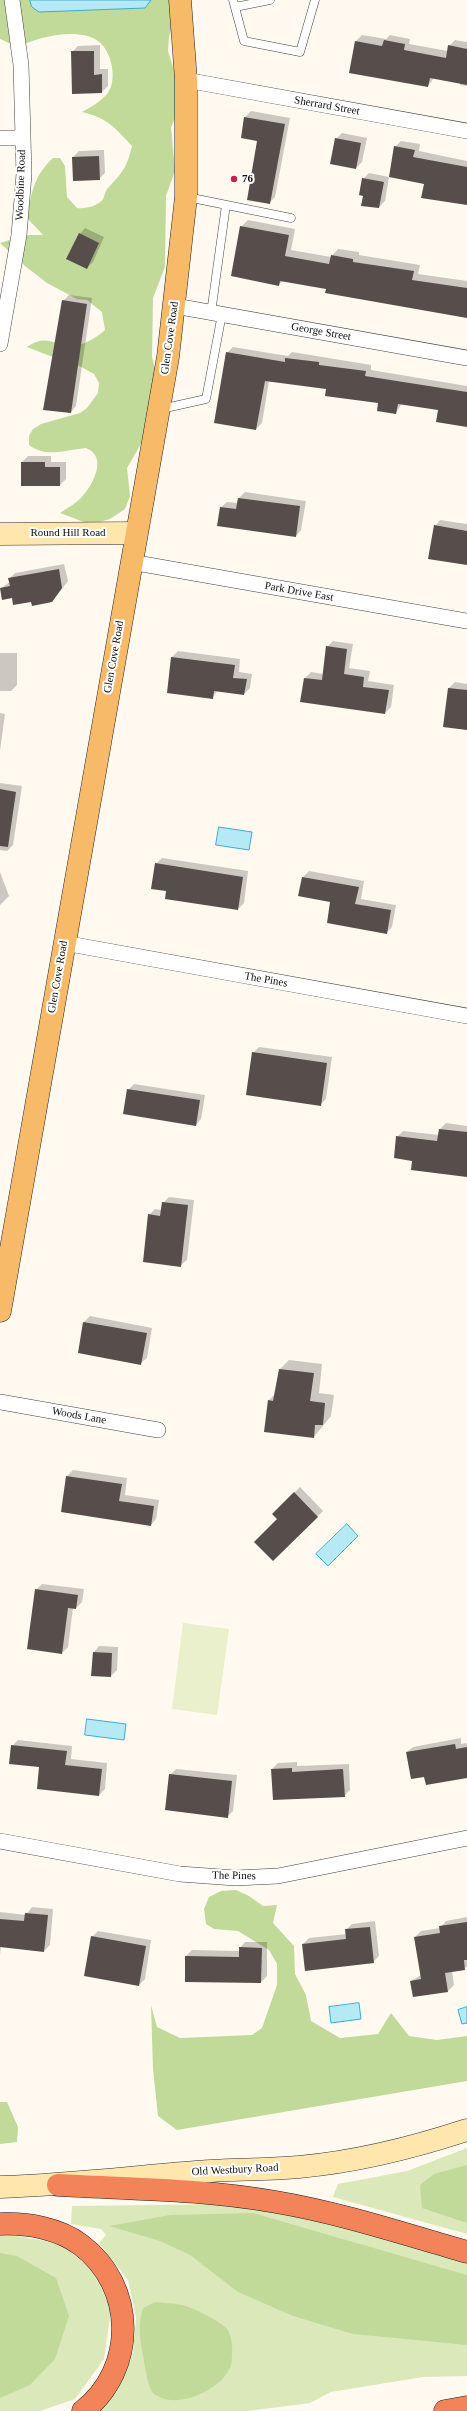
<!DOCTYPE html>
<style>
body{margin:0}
canvas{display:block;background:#fff9f0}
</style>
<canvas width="467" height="2411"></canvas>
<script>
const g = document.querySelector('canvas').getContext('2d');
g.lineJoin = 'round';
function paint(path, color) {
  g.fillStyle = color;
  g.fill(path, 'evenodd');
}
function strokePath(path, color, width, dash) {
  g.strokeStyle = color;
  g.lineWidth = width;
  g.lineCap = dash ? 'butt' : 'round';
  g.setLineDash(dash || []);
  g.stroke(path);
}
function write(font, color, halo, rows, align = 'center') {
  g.font = font + ' Georgia,serif';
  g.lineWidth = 4;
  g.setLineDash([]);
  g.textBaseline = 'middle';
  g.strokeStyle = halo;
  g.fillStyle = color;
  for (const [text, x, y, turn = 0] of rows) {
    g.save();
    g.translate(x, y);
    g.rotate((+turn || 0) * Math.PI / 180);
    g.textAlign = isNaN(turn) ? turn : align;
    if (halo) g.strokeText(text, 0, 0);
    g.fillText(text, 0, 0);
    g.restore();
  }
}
const green = new Path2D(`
 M467,2148V2234L333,2197L338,2184L407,2171Z
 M227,2204L316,2217L467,2259V2376L423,2377L331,2392L310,2403L248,2411H96L118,2390L133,2353L136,2317L128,2280L99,2243L106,2235L101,2229L71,2224L72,2206Z
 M0,2233L62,2244L95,2273L111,2310L104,2359L75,2399L40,2411H0Z`);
const forest = new Path2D(`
 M0,0H180L169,37L168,51L180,90L179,110L171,127L175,171L166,196L165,267L153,298L152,357L157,377L142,442L127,468L130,496L125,509L110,519L96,523L89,524L60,513C67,508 75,504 81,498C92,486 109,457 86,448C66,450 46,458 29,445V436L33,429L41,424L80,413L87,408L98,393L99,383L94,374L65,358L50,356L27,347C47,333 54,346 72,346C83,346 97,337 105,330L102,312L87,300L77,299L47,283L25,266L0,243L26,235H43L27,218C31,194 34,175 53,158H60L65,166L67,197L77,208C86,209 98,206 103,199C105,195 105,191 108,188C123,172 127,167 132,146C114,127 108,118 82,112C91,107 100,102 107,94C118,81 112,51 98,41C78,27 38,37 18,47L0,39Z
 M236,1890L249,1896L263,1906L277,1905L273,1923L294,1946L295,1974L306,1995L311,2021L340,2038L378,2034L391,2013L409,2036L437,2040L467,2036V2081L177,2130L158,2116L153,2069L151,2005L157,2027L180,2038L252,2035L262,2028L277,1985V1964L269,1950L238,1931L214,1929L206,1924L204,1909L209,1897L221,1891Z
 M0,2102H7L18,2127L17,2142L0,2144Z
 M467,2165V2223L422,2208L420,2185L434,2174Z
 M253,2213L467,2275V2345L353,2334L293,2316L238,2292L190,2255L160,2241L109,2226L170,2215Z
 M0,2253L17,2256L56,2278L69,2316L55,2359L30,2385L0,2398Z
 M155,2302C163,2303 173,2303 182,2305C192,2307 220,2321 227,2329C231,2334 233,2346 232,2352C232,2358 232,2365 229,2370C217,2392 174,2411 153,2393C148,2386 147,2376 145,2367C142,2347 136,2329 143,2308Z`);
const pitch = new Path2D(`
 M183,1623L229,1629L217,1715L172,1709Z`);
const water = new Path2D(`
 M30,0H151L145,8L39,12L32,7Z
 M219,827L252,832L249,850L216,845Z
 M347,1524L358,1536L328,1566L316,1554Z
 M87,1719L126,1724L124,1740L85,1735Z
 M359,2003L361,2019L331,2023L329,2007Z
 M467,2007V2023L462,2024L458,2010Z`);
const shadow = new Path2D(`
 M362,35L386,39L390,35L410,39L409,44L448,51L449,46L455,40L467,42V86L460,85V83L434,78L428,86L356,41Z
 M100,45V69H108V86L102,92L73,93L72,52L78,46Z
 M251,111L290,118L275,197L269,203L259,140L245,117Z
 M342,133L367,138L362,162L356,168L336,139Z
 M401,141L420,144L419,151L467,161V205L425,183L395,147Z
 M104,150L105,173L99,179L73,157L79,151Z
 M369,173L389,177L385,201L379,207L364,195L363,179Z
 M248,220L295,229L291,250L331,257L338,249L359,252V255L420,265L418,274L467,281V317L327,288L283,281L279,284L241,227Z
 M85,228L104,237L93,262L87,268L80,234Z
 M69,295L92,298L76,406L71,412L63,301Z
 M233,347L288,356L292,352L371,365V370L467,386V426L439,409L402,403L396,413L379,402L327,388L269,381L262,423L256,429L227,353Z
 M28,456H51V462H66V479L60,485H22V462Z
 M245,492L306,501L301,530L296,536L221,507L227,502L238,503L239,498Z
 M440,520L467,524V564L435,526Z
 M64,564L68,581L52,602L13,597L1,588L10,582L9,579L15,573Z
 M333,641L353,644L349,668L370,671L368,681L394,685L391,707L385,713L305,678L311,672L323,674L327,647Z
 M178,651L240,659L239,672L252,674L250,688L244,694L218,690L212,698L168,692L172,657Z
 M0,653H17V685L11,691H0Z
 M455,682L467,684V729L449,688Z
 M0,713L5,714L0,751Z
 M0,783L22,786L13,845L7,851L0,850Z
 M162,858L248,871L244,903L238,909L167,890L156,864Z
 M309,871L364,881L361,899L396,905L392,927L386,933L331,901L303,877Z
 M0,872L9,896L0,905Z
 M259,1047L332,1057L326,1099L320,1105L253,1053Z
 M134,1084L205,1095L201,1119L196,1125L128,1090Z
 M446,1123L467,1126V1175L413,1160L397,1137L403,1131L439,1135L440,1129Z
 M169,1197L194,1200L187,1260L181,1265L149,1215L155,1209L162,1210L163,1203Z
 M90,1316L152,1328L147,1358L141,1363L79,1352L84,1322Z
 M289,1360L322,1364L319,1393L334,1395L331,1416L314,1437L269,1400L275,1394L280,1369Z
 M73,1470L127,1478L125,1495L159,1500L156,1519L151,1525L62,1511L67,1476Z
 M300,1487L323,1511L273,1560L278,1519L273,1514Z
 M42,1584L84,1589L82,1602L76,1608H73L68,1647L62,1653L36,1590Z
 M99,1646L118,1647L117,1670L111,1676L94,1652Z
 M461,1738V1744L467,1743V1777L425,1776L407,1752L413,1747Z
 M18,1740L72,1746L71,1759L107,1763L105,1789L99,1795L40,1766L12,1746Z
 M297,1762V1766L349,1764L350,1790L344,1796L272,1769L278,1763Z
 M176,1769L237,1775L233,1811L227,1817L170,1775Z
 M32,1907L53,1909L50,1945L44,1951L1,1947L0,1955V1912L26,1915Z
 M467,1917V1967L452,1971L454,1985L448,1991L411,1981L421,1975L415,1937L421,1931L440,1928L446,1921Z
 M375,1921L379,1956L373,1962L303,1944L309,1938L347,1934L346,1930L352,1924Z
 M98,1931L151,1940L145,1979L139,1985L92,1937Z
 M245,1942H267V1976L261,1982L186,1956L192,1950L240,1951V1948Z`);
const building = new Path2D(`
 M384,40L405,44L404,50L446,58L448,45L467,49V85L430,78L428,87L349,73L355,41L382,46Z
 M71,51H94V75L102,74V93L72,94Z
 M244,117L285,124L270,204L247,200L257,141L241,138Z
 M335,138L361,143L356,169L330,164Z
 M394,146L415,150L413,157L467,167V205L421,198L424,184L389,177Z
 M99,156L100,180L73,181L72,157Z
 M362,178L384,182L379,208L361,206L363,196L359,195Z
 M240,226L289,235L285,256L329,264L331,255L353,259V262L414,271L412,280L467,288V318L325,293L326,289L280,281L279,286L231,276Z
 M79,233L99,243L87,269L66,259Z
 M62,300L87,304L71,413L43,410Z
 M226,352L285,362V358L319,362V365L366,371L365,376L467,392V427L436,422L438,410L398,404L396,414L377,411L378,403L325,396L326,389L265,381L256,430L214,423Z
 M21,462H45V467H60V486H21Z
 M238,498L300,506L296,537L217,526L220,507L236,509Z
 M434,525L467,531V565L428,559Z
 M59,569L62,588L52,602L32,606L31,602L13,605L12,598L2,600L0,588L10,586L8,578Z
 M326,646L347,649L344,674L364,677L363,687L389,690L385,714L300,702L304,678L322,680Z
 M171,657L235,665L233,678L247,679L244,695L214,691L213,699L167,693Z
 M448,688L467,690V730L443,727Z
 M0,789L16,792L8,847L0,846Z
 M155,863L243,877L238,910L165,899L166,891L151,889Z
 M302,877L359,887L355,904L391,910L387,934L327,923L330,902L298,896Z
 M252,1052L327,1063L321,1106L246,1095Z
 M127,1089L200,1100L196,1126L123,1114Z
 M439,1129L467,1132V1177L411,1170L412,1161L394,1158L396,1136L437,1141Z
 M162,1202L188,1205L181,1267L143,1262L148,1214L160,1216Z
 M83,1322L147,1333L141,1365L78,1353Z
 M279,1369L314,1373L310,1401L325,1403L323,1425H315L314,1438L264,1432L268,1400L273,1401Z
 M66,1476L122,1484L119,1501L154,1506L151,1526L61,1512Z
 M294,1492L318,1517L273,1561L254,1542L277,1519L272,1514Z
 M35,1589L78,1595L76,1609L68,1608L62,1654L27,1649Z
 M93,1652L112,1653L111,1677L91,1676Z
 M455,1744L456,1749L467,1747V1778L426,1785L424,1777L411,1779L406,1752Z
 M11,1745L67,1751L65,1765L102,1769L99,1796L37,1789L39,1767L9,1764Z
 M292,1768V1772L343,1769L345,1797L273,1800L271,1769Z
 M169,1774L232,1781L228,1818L165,1810Z
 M25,1913L48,1915L44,1952L0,1947V1919L24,1921Z
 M467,1922V1960H464L465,1970L445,1973L448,1992L413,1997L410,1981L421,1979L414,1937L440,1933L439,1926Z
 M370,1927L374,1963L305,1971L302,1944L346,1939L345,1929Z
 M91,1936L146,1946L139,1986L84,1976Z
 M239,1947L262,1948L261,1983L185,1982V1956L239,1957Z`);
const lane = new Path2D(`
 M233,0L244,41L300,52L315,0
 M235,7L270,0
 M187,197L291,218
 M211,313L226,205
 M161,409L206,399L222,314`);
const street = new Path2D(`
 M186,80L467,131
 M0,138H22
 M175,306L467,358
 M0,344L19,235L24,174L21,65L12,0
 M131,562L467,621
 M64,943L467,1016
 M0,1402L158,1430
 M0,1841L180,1874L235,1878L278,1876L467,1838`);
const secondary = new Path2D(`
 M0,534L136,533
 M0,2187C66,2185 131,2177 196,2172C230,2169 265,2170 299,2167C356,2162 412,2148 467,2130`);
const primary = new Path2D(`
 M0,1311L168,357L186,197V80L180,0`);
const highway = new Path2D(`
 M58,2185C130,2189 204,2189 276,2202C341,2213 404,2234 467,2252
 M0,2224C27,2223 59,2228 81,2245C136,2286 137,2369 83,2411
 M445,2411L467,2407`);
const markers = [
 [234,179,4,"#be274a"]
];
const streetNames = [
 ["Sherrard Street",327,106,10],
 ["Woodbine Road",21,185,-88],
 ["George Street",321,332,10],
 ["Glen Cove Road",170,338,-82],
 ["Round Hill Road",68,533],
 ["Park Drive East",299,592,10],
 ["Glen Cove Road",114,657,-80],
 ["Glen Cove Road",58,977,-80],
 ["The Pines",266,980,10],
 ["Woods Lane",79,1416,10],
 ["The Pines",234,1876,1],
 ["Old Westbury Road",235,2170,-3]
];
const poiNames = [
 ["76",242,179]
];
paint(green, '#dbe9ba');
paint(forest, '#c2da99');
paint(pitch, '#eaf0cb');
paint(water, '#b5e9f6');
strokePath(water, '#3dadcc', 1);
paint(shadow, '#0003');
paint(building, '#574d4b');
strokePath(lane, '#414141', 9);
strokePath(street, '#414141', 16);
strokePath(secondary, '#303030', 23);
strokePath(primary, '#1f1f1f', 23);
strokePath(highway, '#1f1f1f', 23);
strokePath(lane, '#fff', 8);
strokePath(street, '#fff', 15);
strokePath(secondary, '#fee6ac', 22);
strokePath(primary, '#f7ba68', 22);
strokePath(highway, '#f3845a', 22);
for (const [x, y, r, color] of markers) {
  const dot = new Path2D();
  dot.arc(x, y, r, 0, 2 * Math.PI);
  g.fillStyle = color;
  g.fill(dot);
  strokePath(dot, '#fff', 1.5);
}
write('11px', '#0e0e0e', '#fff', streetNames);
write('bold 11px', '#0e0e0e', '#fff', poiNames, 'left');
</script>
